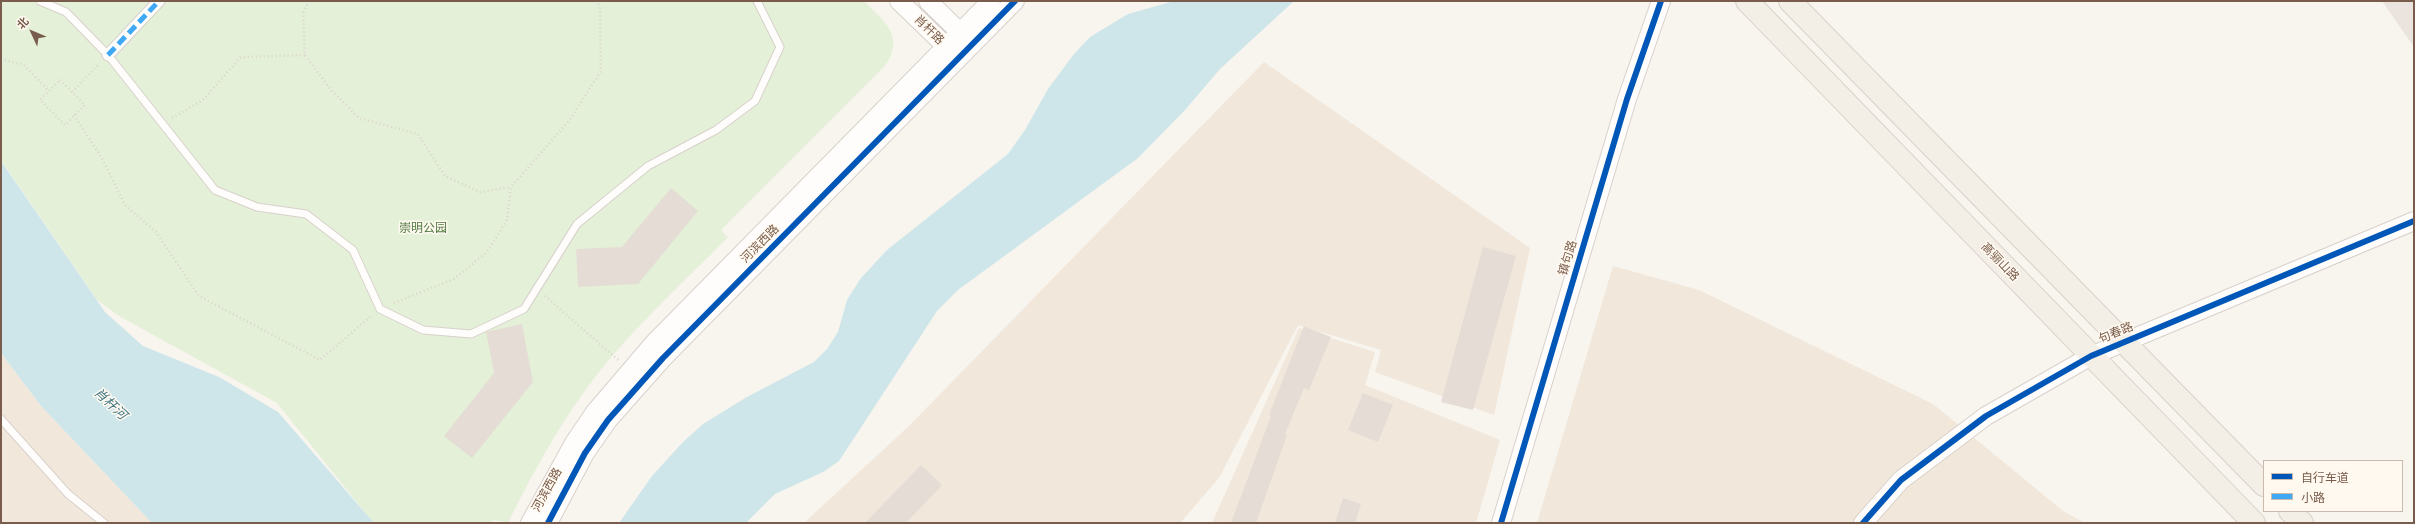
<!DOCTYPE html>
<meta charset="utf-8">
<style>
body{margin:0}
#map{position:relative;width:2415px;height:524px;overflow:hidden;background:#f8f4ee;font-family:"Work Sans","Noto Sans SC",sans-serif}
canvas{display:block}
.frame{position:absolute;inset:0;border:2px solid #795c4b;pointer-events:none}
.legend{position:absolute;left:2263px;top:460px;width:140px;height:52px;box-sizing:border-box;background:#fff9f0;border:1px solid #c9baae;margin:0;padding:5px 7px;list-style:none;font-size:12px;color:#795c4b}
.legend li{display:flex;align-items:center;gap:8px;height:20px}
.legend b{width:20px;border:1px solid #c9baae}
.north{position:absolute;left:12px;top:12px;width:40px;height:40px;-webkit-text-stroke:3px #fff9f0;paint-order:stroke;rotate:314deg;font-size:11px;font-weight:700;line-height:16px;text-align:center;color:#795c4b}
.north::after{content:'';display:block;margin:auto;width:14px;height:18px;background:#795c4b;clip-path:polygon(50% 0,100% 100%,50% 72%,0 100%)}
</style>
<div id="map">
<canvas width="2415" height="524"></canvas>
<div class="frame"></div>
<ul class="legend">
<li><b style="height:5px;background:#0057b8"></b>自行车道</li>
<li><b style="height:5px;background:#3fa9f5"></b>小路</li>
</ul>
<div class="north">北</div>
</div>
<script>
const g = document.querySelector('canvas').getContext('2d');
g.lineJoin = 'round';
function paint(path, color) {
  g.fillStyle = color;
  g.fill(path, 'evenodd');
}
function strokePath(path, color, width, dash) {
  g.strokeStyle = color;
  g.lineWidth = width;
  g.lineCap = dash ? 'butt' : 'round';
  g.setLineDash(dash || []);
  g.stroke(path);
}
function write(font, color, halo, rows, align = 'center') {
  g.font = font + ' "Work Sans","Noto Sans SC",sans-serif';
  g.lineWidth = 3;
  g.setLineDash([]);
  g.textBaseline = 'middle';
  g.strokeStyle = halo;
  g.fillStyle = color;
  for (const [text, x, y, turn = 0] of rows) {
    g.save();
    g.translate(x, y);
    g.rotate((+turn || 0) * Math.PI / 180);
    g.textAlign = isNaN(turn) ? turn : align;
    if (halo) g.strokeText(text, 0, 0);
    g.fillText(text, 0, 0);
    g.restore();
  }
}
const residential = new Path2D(`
 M1264,62L1530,248L1494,415L1375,372L1381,350L1298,325L1219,478L1180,523H804L909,426Z
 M1613,266L1699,290L1933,404L2063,511L2085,523H1537Z
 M1299,328L1375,352L1365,385L1500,440L1476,523H1212Z
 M1,353L41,406L152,523H1Z`);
const industrial = new Path2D(`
 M2382,1H2414V47Z`);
const green = new Path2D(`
 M1,1H864C885,22 906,37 884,67L721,230L728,237C679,287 625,335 584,392C554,434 530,478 508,523L495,520L489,523H379L372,521L277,403L119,316L97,300L1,160Z`);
const water = new Path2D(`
 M1174,1H1294L1220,69L1185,110L1138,158L958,290L937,311L839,461L823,472L775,494L746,523H619L652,476L683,442L703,424L747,397L814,362L827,349L838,332L847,300L861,278L887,250L1008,154L1025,130L1048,89L1074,54L1090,37L1128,14Z
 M1,161L105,312L143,346L219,377L278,412L374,523H152L41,406L1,353Z`);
const building = new Path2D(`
 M671,188L698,211L638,284L578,287L576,249L622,247Z
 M1483,247L1516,256L1473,410L1441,402Z
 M522,324L533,382L472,458L444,436L494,373L486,332Z
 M1304,326L1331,337L1309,390L1304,388L1285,434L1287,435L1256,523H1231L1271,416L1269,415Z
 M1363,393L1393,405L1378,442L1348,430Z
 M921,465L942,485L906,523H865Z
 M1343,498L1361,504L1355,523H1335Z`);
const path = new Path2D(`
 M309,1L303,13L305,55L331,90L359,118L418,134L445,176L480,192L511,187
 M1,59L24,65L49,91
 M60,80L85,105L65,125L40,100Z
 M72,92L100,63
 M74,115L103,160L125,205L156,232L199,296L320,360L371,316
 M172,118L203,100L241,57L305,55
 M545,296L618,360
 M394,303L454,279L487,252L507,220L511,187L569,121L601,71L600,7L597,1`);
const service = new Path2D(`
 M40,1L66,12L108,55L215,190L257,207L306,214L353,250L380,309L423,330L471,334L524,309L577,224L648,166L716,130L755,101L780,47L757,1
 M1,419L68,494L104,523`);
const pedestrian = new Path2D(`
 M108,55L159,1`);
const tertiary = new Path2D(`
 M899,1L953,53
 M928,1L968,40
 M530,523L574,443L595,412L654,343L991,1
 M548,523L585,453L608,420L663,358L1015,1
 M1501,523L1627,99L1661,1
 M1863,523L1901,480L1986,416L2091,356L2414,221`);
const primary = new Path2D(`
 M1747,1L2254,523
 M1790,1L2264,485
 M2290,511L2302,523`);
const quiet = new Path2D(`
 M108,55L159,1`);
const cycleway = new Path2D(`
 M548,523L585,453L608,420L663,358L1015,1
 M1501,523L1627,99L1661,1
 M1863,523L1901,480L1986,416L2091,356L2414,221`);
const streetNames = [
 ["肖杆路",929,30,44],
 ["河滨西路",760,244,-45],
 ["镇句路",1568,258,-73],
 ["高骊山路",2000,262,46],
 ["句春路",2116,333,-23],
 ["河滨西路",547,490,-61]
];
const parkNames = [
 ["崇明公园",423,228]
];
const waterNames = [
 ["肖杆河",110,404,43]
];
paint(residential, '#f1e7db');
paint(industrial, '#ebe4de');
paint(green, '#e4f0d8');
paint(water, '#cee6ea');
paint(building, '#e5ddd5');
strokePath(service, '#d8d1cb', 9);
strokePath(pedestrian, '#d8d1cb', 13);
strokePath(tertiary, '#d8d1cb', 20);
strokePath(primary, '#dad1ca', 24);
strokePath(path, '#dbd4cf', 2.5, [1, 3]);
strokePath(service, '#fefdfc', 7);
strokePath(pedestrian, '#fefdfc', 11);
strokePath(tertiary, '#fefdfc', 18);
strokePath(primary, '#f3eee6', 22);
strokePath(quiet, '#3fa9f5', 5, [10, 5]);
strokePath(cycleway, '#0057b8', 6);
write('12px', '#795c4b', '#fff9f0', streetNames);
write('12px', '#4f7940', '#fff9f0', parkNames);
write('italic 13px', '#417885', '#fff9f0', waterNames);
</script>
